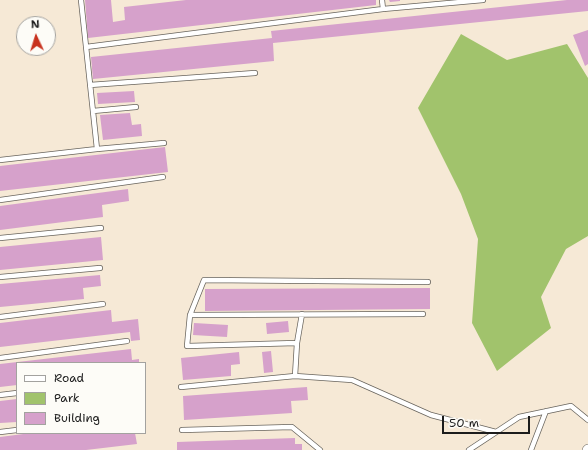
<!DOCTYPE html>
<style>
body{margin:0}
#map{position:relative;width:588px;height:450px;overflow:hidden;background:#f6e9d6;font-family:"Shantell Sans",sans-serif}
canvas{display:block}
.legend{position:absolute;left:16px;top:362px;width:130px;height:72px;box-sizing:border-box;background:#fdfcf7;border:1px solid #a3a29f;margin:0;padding:5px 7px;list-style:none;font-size:12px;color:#1c1c1c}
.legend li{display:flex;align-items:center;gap:8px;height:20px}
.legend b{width:20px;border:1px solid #a3a29f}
.north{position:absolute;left:16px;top:16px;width:40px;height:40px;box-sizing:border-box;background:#fdfcf7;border:1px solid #a3a29f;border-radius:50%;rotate:356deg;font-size:11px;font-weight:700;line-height:16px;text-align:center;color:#1c1c1c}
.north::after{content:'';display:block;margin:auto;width:14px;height:18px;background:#c8321e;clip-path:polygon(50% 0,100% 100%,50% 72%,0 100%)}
.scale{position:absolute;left:442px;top:416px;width:88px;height:18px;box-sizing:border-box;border:2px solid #1c1c1c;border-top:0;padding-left:5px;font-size:12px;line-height:14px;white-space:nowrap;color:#1c1c1c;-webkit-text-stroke:3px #fdfcf7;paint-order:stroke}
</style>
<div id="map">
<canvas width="588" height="450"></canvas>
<ul class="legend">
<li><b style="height:5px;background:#fff"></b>Road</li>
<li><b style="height:11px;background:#a1c36c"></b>Park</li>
<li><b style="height:11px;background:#d6a1cb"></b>Building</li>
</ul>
<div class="north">N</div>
<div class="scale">50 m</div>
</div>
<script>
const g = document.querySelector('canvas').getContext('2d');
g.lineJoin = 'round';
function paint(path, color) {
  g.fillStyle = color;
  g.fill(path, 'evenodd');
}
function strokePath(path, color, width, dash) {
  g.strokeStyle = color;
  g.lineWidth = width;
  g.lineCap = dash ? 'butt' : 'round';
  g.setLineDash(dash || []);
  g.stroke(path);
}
const green = new Path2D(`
 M461,34L507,60L567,44L588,78V236L566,249L541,297L551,328L497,371L472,323L478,239L461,194L418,108Z`);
const building = new Path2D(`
 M85,0H111L113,22L125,20L124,7L186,0H376V5L88,38Z
 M389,0H400V1L390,2Z
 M567,0H588V11L273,43L274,61L93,79L91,57L272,38L271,31Z
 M588,30V64L585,66L573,35Z
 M134,91L135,102L98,104L97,93Z
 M130,113L132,125L141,124L142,136L103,140L100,115Z
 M165,147L168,172L0,191V166Z
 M128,189L129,201L102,205L103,217L0,230V206Z
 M101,237L103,260L0,270V247Z
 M100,275L101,286L83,288L84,299L0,307V284Z
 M430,288V309L205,311V289Z
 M111,310L112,322L138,319L140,340L131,341L130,332L0,347V323Z
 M288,321L289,332L267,334L266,323Z
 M194,323L228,325L227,337L193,335Z
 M131,349L132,360L139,359V363H17V385L0,387V364Z
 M271,351L273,372L264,373L262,352Z
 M239,352L240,364L231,365V376L183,380L181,358Z
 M307,387L308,400L291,401L292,413L184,420L183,396Z
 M17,399V422L0,423V401Z
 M31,433H135L137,444L86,450H0V437Z
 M295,438V444H302V450H177V442Z`);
const lane = new Path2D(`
 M81,0L97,149
 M382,0L383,9
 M86,47L383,9L483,0
 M90,85L255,73
 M93,111L136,107
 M0,160L97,149L164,143
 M0,200L163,177
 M0,238L101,228
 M0,277L100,268
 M190,315L423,314
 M0,317L103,304
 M297,343L187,346L190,315L204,280L428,282
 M0,358L127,341
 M295,376L352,380L431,415L496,432
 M181,387L295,376L297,343L302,314
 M0,395L17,393
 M182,430L292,427L320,450
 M0,432L17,430
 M469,450L519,417L571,406L588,420
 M531,450L546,411`);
const street = new Path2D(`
 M587,450L588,449`);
paint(green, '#a1c36c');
paint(building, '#d6a1cb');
strokePath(lane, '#68645d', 6);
strokePath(street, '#68645d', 10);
strokePath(lane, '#fff', 4.5);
strokePath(street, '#fff', 9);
</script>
